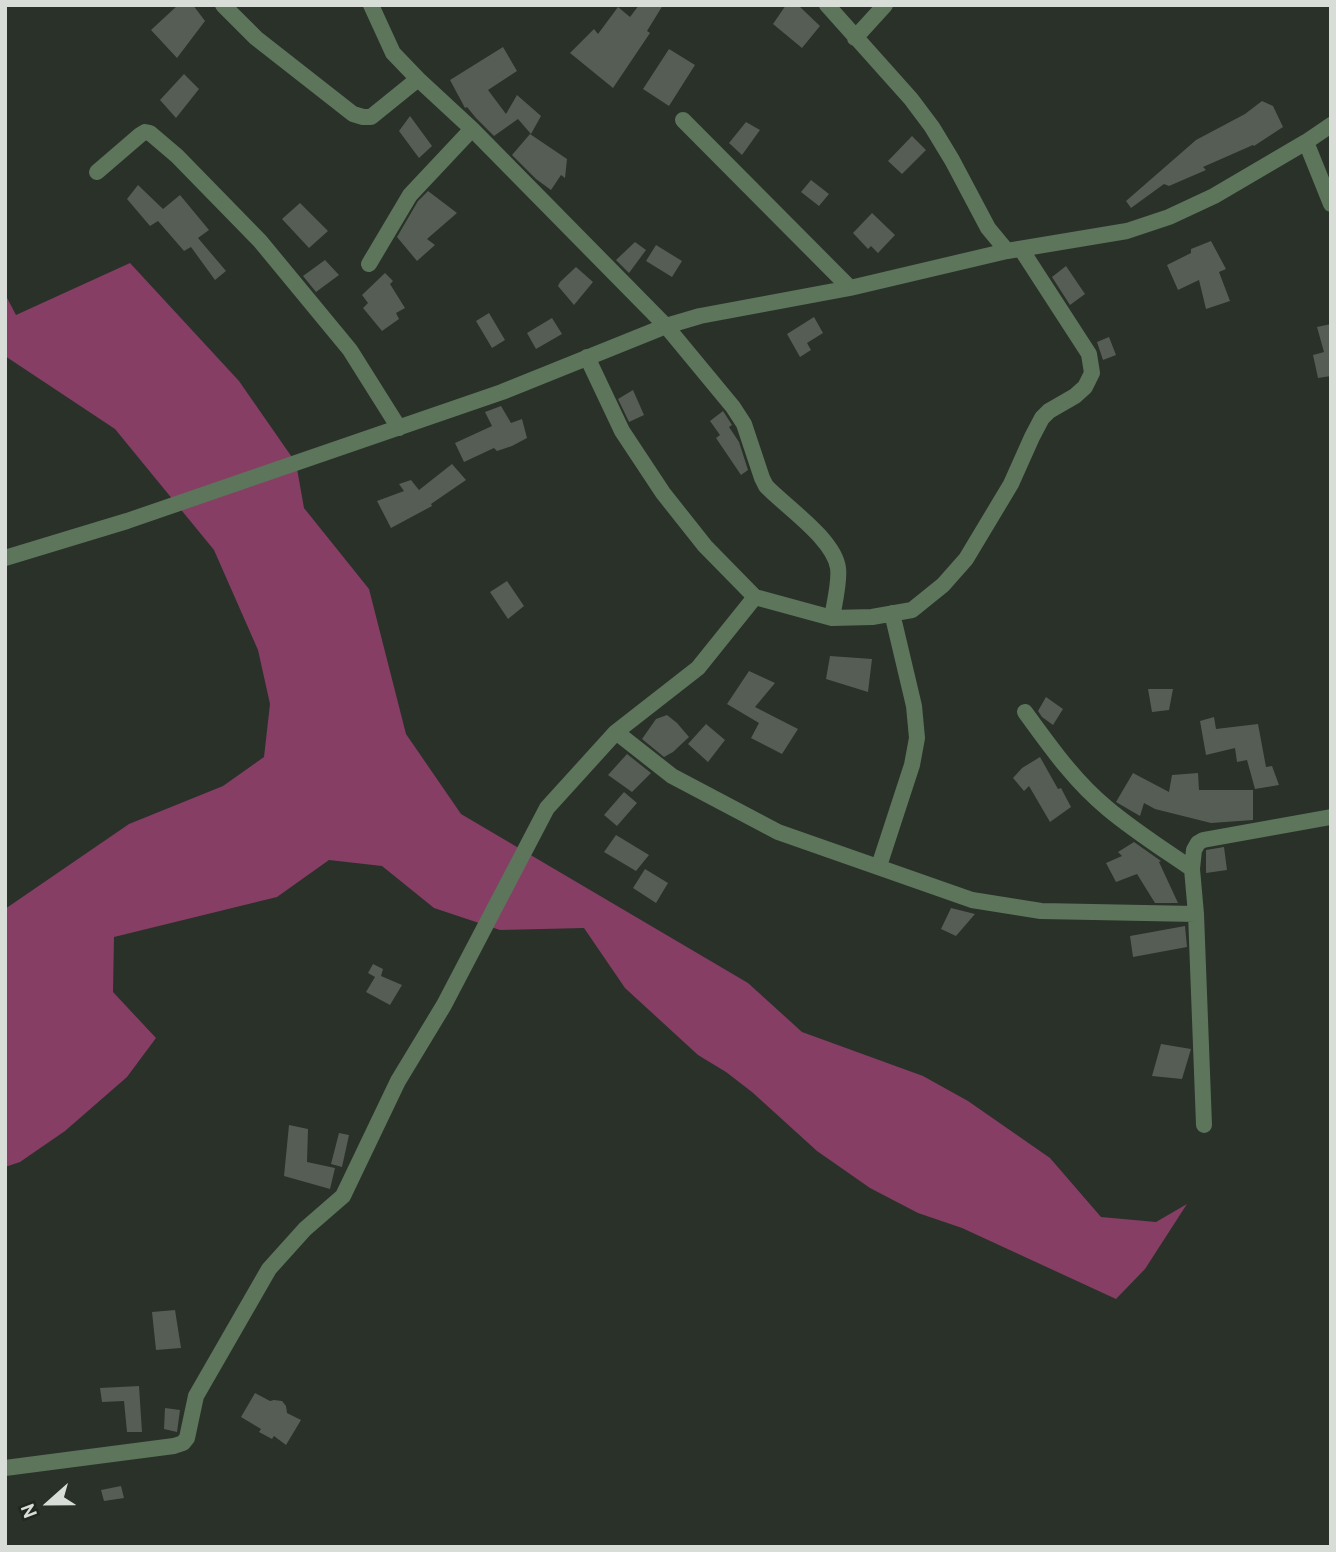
<!DOCTYPE html>
<style>
body{margin:0}
#map{position:relative;width:1336px;height:1552px;overflow:hidden;background:#293129;font-family:Cabin,sans-serif}
canvas{display:block}
.frame{position:absolute;inset:0;border:7px solid #d8ddd8;pointer-events:none}
.north{position:absolute;left:14px;top:1468px;width:70px;height:70px;-webkit-text-stroke:5px #20271f;paint-order:stroke;rotate:249deg;font-size:19px;font-weight:700;line-height:28px;text-align:center;color:#d8ddd8}
.north::after{content:'';display:block;margin:auto;width:24px;height:32px;background:#d8ddd8;clip-path:polygon(50% 0,100% 100%,50% 72%,0 100%)}
</style>
<div id="map">
<canvas width="1336" height="1552"></canvas>
<div class="frame"></div>
<div class="north">N</div>
</div>
<script>
const g = document.querySelector('canvas').getContext('2d');
g.lineJoin = 'round';
function paint(path, color) {
  g.fillStyle = color;
  g.fill(path, 'evenodd');
}
function strokePath(path, color, width, dash) {
  g.strokeStyle = color;
  g.lineWidth = width;
  g.lineCap = dash ? 'butt' : 'round';
  g.setLineDash(dash || []);
  g.stroke(path);
}
const forest = new Path2D(`
 M130,263L239,381L296,463L304,508L369,589L406,734L461,814L748,983L802,1032L923,1076L968,1101L1050,1158L1101,1217L1156,1222L1187,1204L1145,1269L1116,1299L962,1228L918,1213L870,1188L817,1151L752,1092L726,1072L698,1055L625,988L584,928L500,930L434,908L382,866L329,860L277,897L114,937L113,992L156,1038L127,1077L65,1131L20,1162L5,1167V909L129,824L223,786L264,757L270,704L258,650L214,550L115,429L5,356V294L16,315Z`);
const building = new Path2D(`
 M178,5H193L205,21L177,58L151,30Z
 M639,5H663L647,31L650,33L613,88L570,53L594,29L598,34L618,7L630,17Z
 M786,5H798L820,26L802,48L773,24Z
 M503,47L517,71L488,90L506,114L517,95L541,116L531,134L518,119L494,136L476,118L467,107L465,108L450,80Z
 M669,49L695,65L669,106L643,89Z
 M184,74L199,89L176,118L160,100Z
 M1262,101L1273,106L1283,127L1254,146L1253,145L1203,167L1206,170L1169,186L1164,184L1131,208L1126,201L1196,140L1245,114Z
 M410,116L432,146L419,158L399,131Z
 M746,122L760,130L742,155L729,143Z
 M530,134L567,159L565,178L561,175L551,190L536,179L512,155Z
 M912,136L926,150L902,174L888,161Z
 M811,180L829,194L819,206L801,192Z
 M138,185L163,209L180,195L209,230L198,238L226,271L215,280L191,247L184,251L158,221L150,226L127,199Z
 M428,191L457,213L427,239L435,245L417,261L397,237L418,201Z
 M300,203L328,231L309,248L282,219Z
 M872,213L895,235L878,253L871,246L868,249L853,233Z
 M1211,241L1226,269L1219,272L1230,301L1206,309L1199,280L1178,290L1167,265L1191,253V249Z
 M635,242L646,250L629,273L616,260Z
 M656,245L682,261L672,277L646,261Z
 M325,260L339,275L316,292L303,276Z
 M1066,266L1085,294L1070,305L1052,277Z
 M576,267L593,282L574,305L558,286L560,282Z
 M385,273L393,281L390,284L405,308L396,313L399,319L382,331L363,308L368,303L362,295Z
 M489,313L505,340L492,348L476,321Z
 M814,317L823,333L807,343L811,350L800,357L787,334Z
 M552,318L562,334L536,349L527,333Z
 M1331,324V376L1318,378L1313,355L1324,352L1317,327Z
 M1109,337L1116,355L1103,360L1097,342Z
 M633,390L644,415L629,422L618,399Z
 M501,406L511,423L522,419L527,438L512,446L497,451L494,448L464,462L455,443L492,426L485,412Z
 M723,411L732,425L729,427L739,442L748,470L741,475L716,438L720,435L710,421Z
 M452,464L466,480L431,504L432,506L391,528L377,501L404,491L399,484L411,480L419,490Z
 M507,581L524,606L508,619L490,592Z
 M830,656L872,659L868,692L826,679Z
 M749,671L775,683L755,707L798,729L782,754L751,738L759,723L727,704Z
 M1148,689H1173L1169,710L1152,712Z
 M1046,697L1063,709L1053,725L1042,717L1038,711Z
 M667,715L677,723L689,737L673,752L664,757L642,739L656,719Z
 M1214,717L1216,729L1258,724L1266,767L1272,766L1279,785L1255,789L1247,760L1237,762L1235,748L1206,755L1200,721Z
 M706,724L725,740L708,762L688,744Z
 M627,754L651,773L632,792L608,775Z
 M1040,757L1058,789L1061,788L1071,807L1050,822L1029,786L1024,791L1013,778L1022,768Z
 M1133,773L1169,792L1172,775L1198,773L1199,790H1253V820L1211,823L1155,809L1144,803L1140,816L1116,802Z
 M624,792L637,803L617,826L604,815Z
 M616,835L649,855L636,871L604,852Z
 M1134,842L1161,861L1159,862L1178,903H1155L1137,874L1116,882L1106,863L1122,856L1118,852Z
 M1224,847L1227,870L1206,873V850Z
 M645,869L668,883L656,903L633,888Z
 M951,908L975,914L956,936L941,929Z
 M1185,926L1187,947L1133,957L1130,936Z
 M373,964L383,969L381,976L402,985L390,1005L366,992L375,977L368,973Z
 M1161,1044L1191,1049L1182,1079L1152,1076Z
 M289,1125L308,1129L307,1162L335,1168L330,1189L284,1176Z
 M339,1133L349,1135L342,1167L331,1164Z
 M175,1310L181,1348L156,1350L152,1312Z
 M139,1386L142,1432H127L124,1401L102,1402L100,1388Z
 M255,1393L270,1401L274,1400L282,1401L286,1406L287,1413L301,1420L286,1445L274,1436L272,1439L259,1432L261,1429L241,1417Z
 M165,1408L180,1410L177,1432L164,1429Z
 M121,1486L124,1498L104,1501L101,1490Z`);
const minor = new Path2D(`
 M223,5L256,38L353,114L363,117H371L418,79
 M371,5L393,53L418,79L472,129L666,326L733,407L744,424L762,478L766,486C786,507 834,539 838,568C840,582 834,604 832,618
 M827,5L911,99L932,127L952,160L988,228L1007,251
 M855,38L885,5
 M683,120L850,288
 M1306,142L1331,204
 M97,172L140,135L145,132L150,133L177,156L260,241L350,350L399,428
 M369,264L410,195L472,129
 M587,357L622,431L663,493L705,546L755,597
 M5,558L127,521L502,392L666,326L700,316L850,288L1007,251L1127,231L1169,217L1214,196L1306,142L1331,125
 M1025,712C1050,746 1074,781 1107,808C1133,830 1163,849 1192,869
 M616,732L672,776L778,832L972,900L1041,911L1196,914
 M879,866L912,765L917,738L914,706L892,613
 M1204,1125L1196,914L1192,869L1194,850L1198,843L1203,840L1331,817
 M5,1468L174,1446L183,1443L187,1438L196,1396L269,1269L305,1229L343,1196L398,1081L444,1005L547,808L616,732L698,668L755,597L832,618L872,617L912,610L943,585L966,559L1011,484L1032,437L1042,418L1049,411L1075,396L1085,387L1092,373L1089,354L1021,249`);
paint(forest, '#863e64');
paint(building, '#555d54');
strokePath(minor, '#5c755b', 16);
</script>
